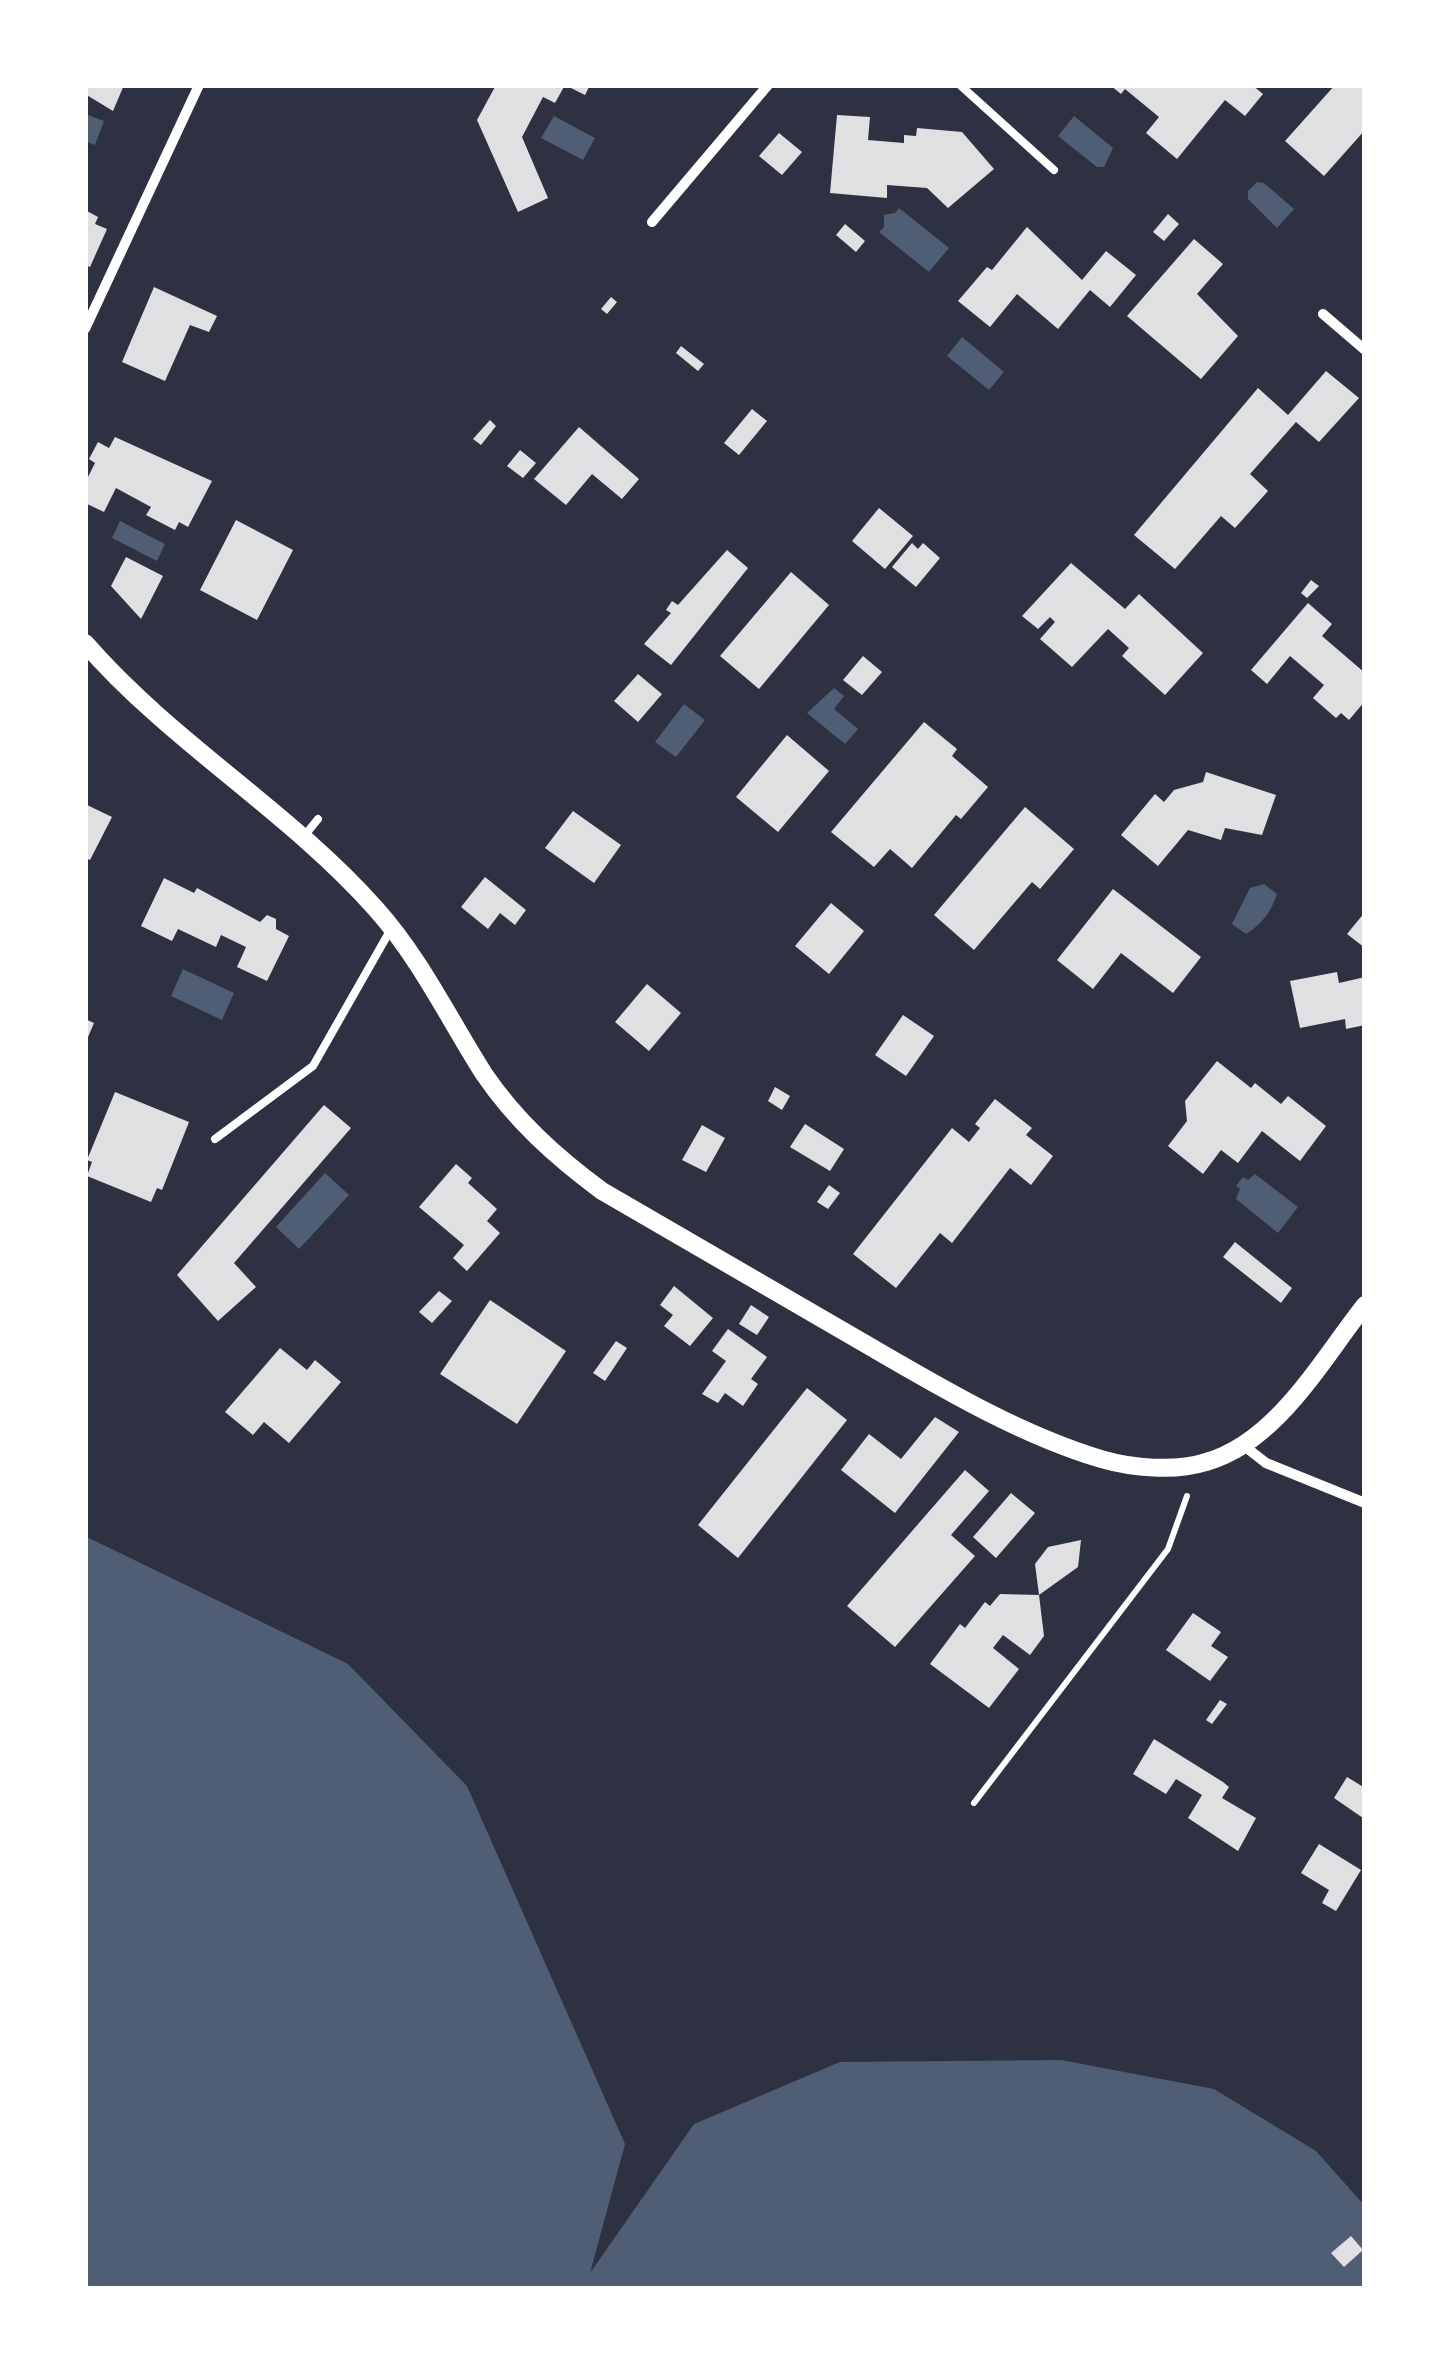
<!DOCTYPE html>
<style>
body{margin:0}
#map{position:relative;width:1450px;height:2374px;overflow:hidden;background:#2d3142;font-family:Roboto,sans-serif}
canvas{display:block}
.frame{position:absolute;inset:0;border:88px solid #fff;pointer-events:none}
</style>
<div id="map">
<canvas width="1450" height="2374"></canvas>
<div class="frame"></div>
</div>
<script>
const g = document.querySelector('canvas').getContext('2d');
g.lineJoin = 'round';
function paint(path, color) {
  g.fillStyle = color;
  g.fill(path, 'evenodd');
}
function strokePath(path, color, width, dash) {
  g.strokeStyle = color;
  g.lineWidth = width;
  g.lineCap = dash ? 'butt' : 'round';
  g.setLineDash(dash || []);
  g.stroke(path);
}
const water = new Path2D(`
 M85,114L104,121L95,145L85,141Z
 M554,116L595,138L583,160L541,138Z
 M1074,116L1113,148L1104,167H1097L1058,136Z
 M1257,182L1264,183L1294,209L1277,228L1248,199V191Z
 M899,208L949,248L929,272L879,232L884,227V215L895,213Z
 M962,337L1004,372L989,390L947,356Z
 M120,521L165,544L157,561L112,538Z
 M834,688L844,696L834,709L858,729L845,744L807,713Z
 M684,704L705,720L676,757L655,742Z
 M1264,884L1277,894C1271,912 1262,924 1246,934L1232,924L1250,888Z
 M183,969L234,993L222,1020L171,996Z
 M325,1173L349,1195L299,1249L276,1227Z
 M1255,1174L1298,1207L1278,1233L1236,1199L1240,1189L1236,1186L1243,1177L1248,1180Z
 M85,1536L348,1664L467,1786L625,2144L590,2273L694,2124L840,2062L1061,2060L1214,2089L1316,2151L1365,2206V2289H85Z`);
const building = new Path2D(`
 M87,85H124L113,111L85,94Z
 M496,85H565L555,103L543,97L522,137L548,198L518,212L477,120Z
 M565,85H590L585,95Z
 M1110,85H1252L1263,94L1245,116L1225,100L1177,159L1146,133L1159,117L1125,89L1121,94Z
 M1335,85H1365V130L1324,176L1285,141Z
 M837,115L870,117L868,140L904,143V135L916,136L917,128L962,132L994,169L948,208L927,188L887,185V198L830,193Z
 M779,133L802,152L782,175L759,156Z
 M85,210L98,217L95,224L107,229L90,267L85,265Z
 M1168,214L1179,224L1164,241L1153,232Z
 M845,224L865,241L856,252L836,235Z
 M1027,227L1082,280L1106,251L1136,275L1110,307L1090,290L1058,329L1017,294L990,327L958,301L987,267L992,270Z
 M1194,239L1223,264L1197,294L1238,336L1201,379L1127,316Z
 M154,287L217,316L209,332L190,325L165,381L122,362Z
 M611,297L617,302L607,314L601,309Z
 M681,346L704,364L698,371L676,353Z
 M1326,371L1359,398L1319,442L1296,422L1250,474L1268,491L1235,528L1221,516L1175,569L1134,535L1258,388L1288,415Z
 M752,409L767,421L739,455L724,443Z
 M490,420L496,426L481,445L473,439Z
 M579,427L639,479L622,499L592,474L566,505L534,479Z
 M115,437L212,481L188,527L179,522L175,530L146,515L151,507L116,488L104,512L85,503V483L95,463L89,459L98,442L109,448Z
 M520,450L536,463L523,478L507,466Z
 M879,508L913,536L885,569L852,541Z
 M236,520L293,550L257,620L200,590Z
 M912,543L918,549L923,543L940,558L916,587L892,567Z
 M727,550L748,568L671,665L644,644L671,613L666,610L672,601L678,605Z
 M126,557L163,576L141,619L111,586Z
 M1071,563L1125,609L1139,594L1203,653L1165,695L1122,656L1129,648L1108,629L1072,667L1040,639L1055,622L1050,617L1038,629L1022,616Z
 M791,572L829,605L759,689L720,656Z
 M1311,580L1319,586L1307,598L1301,593Z
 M1308,603L1332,624L1322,636L1365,673V701L1349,720L1341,713L1336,718L1313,698L1324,685L1290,656L1267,684L1251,670Z
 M863,656L882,672L862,695L843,680Z
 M638,674L662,694L638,722L614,701Z
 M924,722L957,749L952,756L988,787L961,819L956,815L912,868L890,849L874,867L831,832Z
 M787,735L829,771L778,832L736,797Z
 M1206,772L1276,795L1262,835L1225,828L1221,840L1188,830L1158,866L1121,835L1155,794L1164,802L1174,790L1203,782Z
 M85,804L112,817L90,860L85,858Z
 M1025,807L1074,849L1040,889L1032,882L974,950L934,915Z
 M573,811L621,845L594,883L545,848Z
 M485,877L526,910L515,925L500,913L488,929L461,907Z
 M164,878L194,893L197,888L260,922L267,915L276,919V929L289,936L267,981L237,967L246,947L221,935L216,947L178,929L172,941L141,926Z
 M1113,889L1201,957L1173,993L1121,953L1093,989L1057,960Z
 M831,903L864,931L829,974L795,946Z
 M1365,912V948L1347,934Z
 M1337,972L1339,983L1365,977V1025L1346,1029L1345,1019L1300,1028L1290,981Z
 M647,984L681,1013L649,1051L615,1022Z
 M903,1015L934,1036L906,1076L875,1055Z
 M85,1019L94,1023L85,1044Z
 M1217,1061L1251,1088L1255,1083L1281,1104L1288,1096L1326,1126L1300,1161L1262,1131L1238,1163L1221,1150L1203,1174L1168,1146L1187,1121L1185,1101Z
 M775,1087L790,1096L782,1110L768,1101Z
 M115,1092L189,1122L162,1190L157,1188L151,1202L87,1176L92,1162L87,1160Z
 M995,1099L1032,1128L1026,1135L1053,1156L1031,1185L1010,1168L952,1243L940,1233L896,1288L853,1254L952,1128L969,1142L980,1128L975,1124Z
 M324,1105L351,1128L234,1263L256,1287L218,1321L177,1275Z
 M805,1124L844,1149L830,1171L790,1147Z
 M702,1125L725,1138L706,1172L682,1160Z
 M456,1164L472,1178L468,1183L497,1209L487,1221L500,1233L467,1271L453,1258L464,1245L419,1207Z
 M829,1185L840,1193L828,1209L817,1202Z
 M1235,1242L1292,1288L1281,1303L1223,1257Z
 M674,1286L713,1318L690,1346L664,1326L673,1315L660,1305Z
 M439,1291L452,1301L432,1323L419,1312Z
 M490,1300L566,1351L517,1424L440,1374Z
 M751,1305L769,1317L757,1335L739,1324Z
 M728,1329L767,1357L751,1379L758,1384L743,1406L725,1393L718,1403L702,1394L726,1361L712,1351Z
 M616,1341L627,1348L605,1381L593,1373Z
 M280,1348L307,1370L315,1360L341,1382L289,1443L264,1422L253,1435L225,1412Z
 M807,1388L847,1420L738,1558L698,1525Z
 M935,1417L959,1432L895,1513L841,1470L869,1434L901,1459Z
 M965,1470L989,1491L951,1535L975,1556L895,1647L847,1606Z
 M1011,1493L1035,1513L996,1558L973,1537Z
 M1081,1540L1078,1567L1039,1595L1044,1636L1030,1655L1003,1635L993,1648L1019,1669L989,1708L930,1664L960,1624L965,1628L985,1602L990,1606L1000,1594L1039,1595L1035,1564L1048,1547Z
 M1193,1613L1221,1632L1211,1646L1228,1657L1210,1681L1166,1650Z
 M1220,1700L1227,1704L1212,1724L1206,1720Z
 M1154,1739L1223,1782L1229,1787L1222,1798L1256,1818L1238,1851L1188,1818L1202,1795L1176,1779L1166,1794L1133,1774Z
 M1347,1777L1365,1788L1363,1818L1334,1798Z
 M1319,1844L1361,1870L1336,1911L1322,1903L1329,1890L1301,1873Z
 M1351,2236L1363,2250L1344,2267L1331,2253Z`);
const path = new Path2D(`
 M974,1803L1168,1549L1187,1496`);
const service = new Path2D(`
 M960,85L1054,170
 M305,835L318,819
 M215,1139L313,1066L391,929`);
const minor = new Path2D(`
 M652,222L768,85
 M1323,314L1365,350
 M85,329L199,85
 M1243,1445L1266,1463L1365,1503`);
const tertiary = new Path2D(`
 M85,643C172,743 288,810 376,909C420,958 449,1019 484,1074C516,1121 556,1157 602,1191C687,1240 772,1290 857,1339C935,1384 1015,1433 1101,1459C1132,1468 1175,1472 1206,1462C1277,1442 1322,1359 1365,1305`);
paint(water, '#4f5d75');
paint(building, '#e0e0e3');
strokePath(path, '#fff', 6);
strokePath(service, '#fff', 8);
strokePath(minor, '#fff', 10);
strokePath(tertiary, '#fff', 18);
</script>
